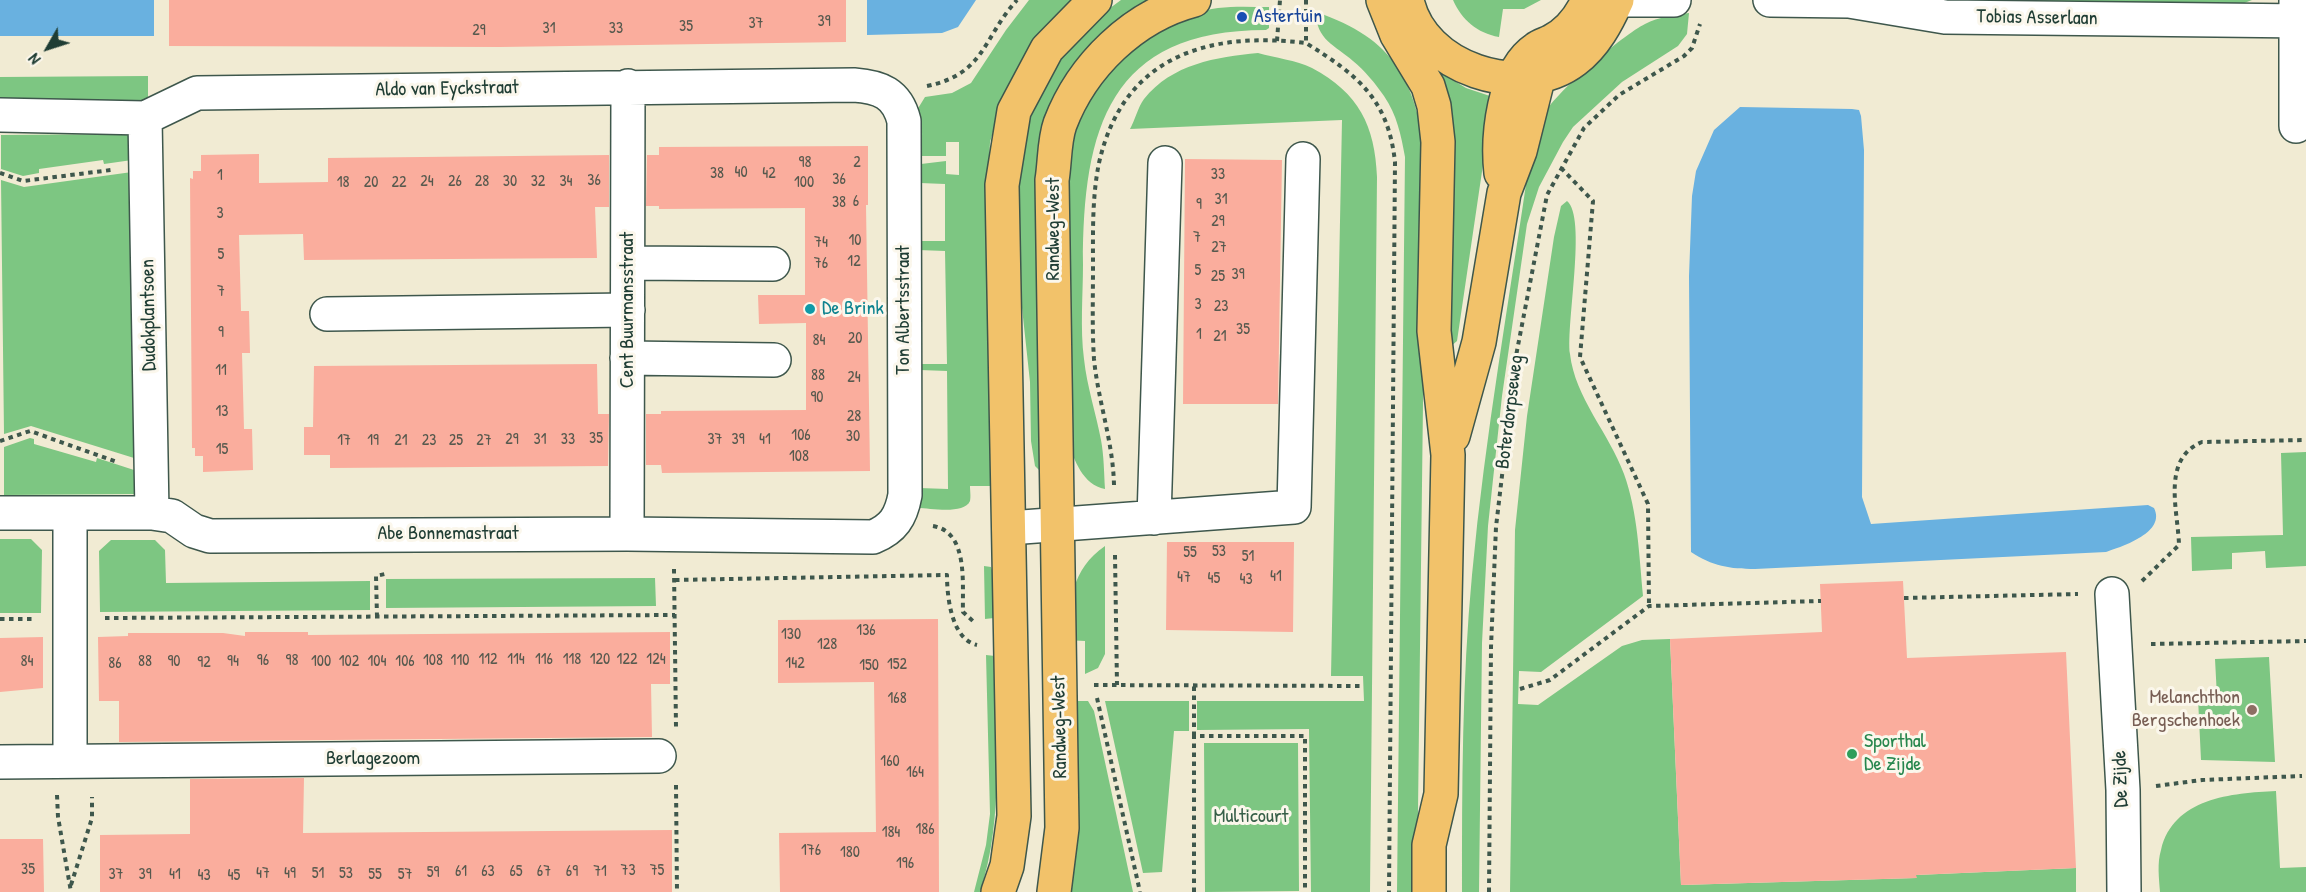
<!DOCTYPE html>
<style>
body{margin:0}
#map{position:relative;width:2306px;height:892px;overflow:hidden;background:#f1ebd3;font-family:"Patrick Hand",sans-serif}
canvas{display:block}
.north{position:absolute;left:18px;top:18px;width:60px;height:60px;-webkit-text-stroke:4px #fbf7ec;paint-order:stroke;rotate:231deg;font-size:16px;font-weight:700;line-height:24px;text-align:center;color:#1f3d34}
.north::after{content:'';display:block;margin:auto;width:21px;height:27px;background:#1f3d34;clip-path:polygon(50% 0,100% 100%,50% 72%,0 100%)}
</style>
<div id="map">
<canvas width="2306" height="892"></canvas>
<div class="north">N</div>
</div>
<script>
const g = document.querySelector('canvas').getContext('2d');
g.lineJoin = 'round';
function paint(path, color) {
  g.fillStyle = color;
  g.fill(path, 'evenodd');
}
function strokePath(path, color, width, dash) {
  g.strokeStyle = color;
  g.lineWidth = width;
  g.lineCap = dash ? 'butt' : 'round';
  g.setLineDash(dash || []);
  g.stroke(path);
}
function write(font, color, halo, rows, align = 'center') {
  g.font = font + ' "Patrick Hand",sans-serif';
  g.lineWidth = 6;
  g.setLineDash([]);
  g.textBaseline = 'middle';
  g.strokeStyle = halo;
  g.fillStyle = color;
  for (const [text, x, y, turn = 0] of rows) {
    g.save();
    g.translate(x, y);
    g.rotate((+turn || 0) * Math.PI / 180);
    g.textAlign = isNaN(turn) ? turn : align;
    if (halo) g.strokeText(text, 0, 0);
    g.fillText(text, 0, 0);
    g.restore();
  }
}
const green = new Path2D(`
 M1029,0H1080L1003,98L990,142L988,185L994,486H970C970,490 971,497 970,501C964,515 930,508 918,508L919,488L948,489L947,371L920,370L919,364H947L945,251L918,250L919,241H945V184L920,183L921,164L946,161V174L959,175V142H946V156H919L917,110L925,97L952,93L971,83L1006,30Z
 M1121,0H1165L1075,74L1042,467L1039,470L1035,466L1031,441L1030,382L1015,243V137L1054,62L1102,14Z
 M1453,0H1541L1524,9H1503L1499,37C1477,33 1462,20 1453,0Z
 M1910,0H2252L2234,7Z
 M1269,7V28L1266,30C1109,30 1083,129 1083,264C1083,295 1080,328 1084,359C1087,387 1096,413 1101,440C1104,456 1104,473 1105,489C1083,485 1074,460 1068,441L1066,156C1087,92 1109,55 1171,25C1186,18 1201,10 1218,8C1235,6 1252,7 1269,7Z
 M1316,12C1395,39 1415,80 1426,158L1417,892H1397L1405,157C1401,135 1397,115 1384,96C1375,83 1365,71 1353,61C1335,45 1316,40 1316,12Z
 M1689,13L1687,34L1678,46L1622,82L1573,127L1563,142L1539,187L1527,224L1502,396L1488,526L1482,643L1479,892H1462C1462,786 1462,680 1472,575C1485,435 1510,296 1530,157C1535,143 1539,126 1545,113C1556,92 1623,35 1645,24C1659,17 1674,15 1689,13Z
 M1258,53C1275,58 1296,60 1312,68C1359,93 1375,126 1377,177L1370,892H1311L1309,729L1197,730V701H1364L1363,676H1331L1342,120L1130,129C1135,120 1138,107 1144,99C1172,64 1216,57 1258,53Z
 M1438,71L1466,88L1493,97L1457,341L1450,347Z
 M148,76V103L0,105V77Z
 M132,134V160L104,164L103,160L39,169V173L23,176L1,169V135Z
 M132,172L134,458L31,426L4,434L1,180L24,187Z
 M1567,201C1587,217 1566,323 1570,354C1575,398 1609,433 1624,474C1638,513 1639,555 1643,596L1541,672L1519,671L1518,704L1538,705L1622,646L1642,640L1670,639L1681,885L1916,878V875L2076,868V892H1510L1515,530L1527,416L1554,237L1561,206Z
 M30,438L34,439V444L96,462L97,458L134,470L135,494L4,495V447Z
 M2306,452V566L2266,568L2265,551L2232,553V569L2192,571L2191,537L2283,535L2281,453Z
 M0,539H31L42,550L41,613H0Z
 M111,540H155L165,550L166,583L370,581V610L100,612L99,551Z
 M1105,546V654L1098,668L1085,674V641L1065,640C1070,603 1071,569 1105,546Z
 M984,566L991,567L993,573L994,618L985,619Z
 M655,578L656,606L386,608V579Z
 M986,655L995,656C995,733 1005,817 980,892H974L986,845L990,814Z
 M2269,657L2275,762L2201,760L2198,698L2217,697L2215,659Z
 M1065,695H1078V701H1088L1094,711L1133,892H1064Z
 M1105,701H1189V731H1174L1162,872L1143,873Z
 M1204,743H1298L1299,891L1205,892Z
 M2276,791L2280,868L2306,867V892H2160C2159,878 2157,863 2161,850C2173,798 2232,793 2276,791Z`);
const water = new Path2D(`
 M0,0H154V36H0Z
 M867,0H976L958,27L942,33L867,35Z
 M1740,107L1852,109L1859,110L1861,116L1864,150L1862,497L1871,524L2148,505L2154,508C2166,532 2124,546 2106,552L1755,569C1730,569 1712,566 1691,552L1689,276L1692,196L1696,171L1714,130Z`);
const building = new Path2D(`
 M169,0H846V42L500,47L169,46Z
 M868,146V205H866L870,471L662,473L661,465H646V414H661V411L806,410V323L759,324L758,295H805V208L659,209V206H646L647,155H659V147Z
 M259,154V183L328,182V158L609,155V207H595L597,258L304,260L303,234L239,235L241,311H249L250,353H242L244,429H252L253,470L203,472V456H195V448H192L190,178L193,179V171H201V155Z
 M1185,159L1282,160L1278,404H1183Z
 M597,364L598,414H609L608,466L330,468V455H304V427H313L314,366Z
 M1167,542H1294L1293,632L1166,630Z
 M1903,581L1907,658L2066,652L2076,868L1916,875L1917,878L1681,885L1670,639L1822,632L1820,584Z
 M938,619L939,892H780L779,833L876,832L874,682L778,683V620Z
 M245,632H308V635L670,632V684H651L652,737L119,742V701H99L98,637L128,636V633H223L245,636Z
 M43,637V688L0,692V638Z
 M304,778L303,833L672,830V892H100V835L190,834V779Z
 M0,839H43L44,892H0Z`);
const path = new Path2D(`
 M1306,0V43C1357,75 1388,98 1395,162L1389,892
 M1277,41L1280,0
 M927,86C985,74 982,39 1017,0
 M1561,168L1593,201L1580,357L1648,504L1649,606
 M0,173L23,181L111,170
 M0,441L30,431L117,462
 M1114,485C1113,441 1098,401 1094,359C1092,329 1093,298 1093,267C1093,233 1092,197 1099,163C1123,56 1208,31 1306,43
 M933,526C969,532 962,585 963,612L975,623
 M1115,555L1117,685
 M674,569L676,727
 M675,580L947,575C947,596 951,639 977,645
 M2142,581L2179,545C2178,510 2161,459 2202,442L2306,440
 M1904,598L2078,594
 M377,617L376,576L385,574V571
 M105,618L675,615
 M0,619H35
 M2151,644L2306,641
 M1094,685L1364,686
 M1520,689L1550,680L1649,606L1821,601
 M1097,698L1140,892
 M1194,736V685
 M676,785L677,892
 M2156,786L2202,780L2302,776
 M57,795L58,817L71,892
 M71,885L92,818V797
 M1194,892V736H1305V892
 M1489,892L1491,647L1496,527L1516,356L1547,195L1584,128L1619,95L1684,56L1692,48L1700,24`);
const minor = new Path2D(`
 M1617,0H1674
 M1770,0L1849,1L1945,17L2306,21
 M0,115L145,118L197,93L854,85C880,87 897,93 904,121L905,495C901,517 893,529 873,537L627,534L210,536L194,531L172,516L152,513H0
 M145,118L152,513
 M2296,126V0
 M628,263L773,264
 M327,314L628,310
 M627,358L774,360
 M70,513V761
 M1154,518L1165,163
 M1009,528L1294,507L1303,159
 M627,534L628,86
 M2112,594L2123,790L2124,892
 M0,762L659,756`);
const major = new Path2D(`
 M1383,0L1397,35L1428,86L1434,106L1438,142L1434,331L1448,455L1441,794L1429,845V892
 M1407,0C1421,69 1522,101 1575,60C1595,45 1607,22 1617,0
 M1501,173C1497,137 1503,71 1536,49C1541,45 1547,44 1552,41C1569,32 1581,16 1588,0
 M1453,436L1479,342L1504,193L1520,151L1539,75
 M998,892L1007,866L1014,816L1002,185L1014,111L1047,49L1095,0
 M1054,892L1062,828L1052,180C1055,162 1054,141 1060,124C1082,66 1133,16 1194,0`);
const markers = [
 [1242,17,6,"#1a4fb4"],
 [810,309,6,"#0f9aa8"],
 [2252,710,6,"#8d6e63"],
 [1852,754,6,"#2e9e5b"]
];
const numberNames = [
 ["39",824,22],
 ["37",756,24],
 ["35",686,27],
 ["31",549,29],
 ["33",616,29],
 ["29",479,31],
 ["98",805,163],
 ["2",857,163],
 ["40",741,173],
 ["38",717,174],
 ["42",769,174],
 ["33",1218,175],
 ["1",220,176],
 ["36",839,180],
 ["36",594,181],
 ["24",427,182],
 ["26",455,182],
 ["28",482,182],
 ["30",510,182],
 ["32",538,182],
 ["34",566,182],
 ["18",343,183],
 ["20",371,183],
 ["22",399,183],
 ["100",804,183],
 ["31",1221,200],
 ["6",856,202],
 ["38",839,203],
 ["9",1199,205],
 ["3",220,214],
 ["29",1218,222],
 ["7",1197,238],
 ["10",855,241],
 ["74",821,243],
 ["27",1219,248],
 ["5",221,255],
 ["12",854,262],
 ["76",821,264],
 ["5",1198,271],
 ["39",1238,275],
 ["25",1218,277],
 ["7",221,292],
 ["3",1198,305],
 ["23",1221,307],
 ["35",1243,330],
 ["9",221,333],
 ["1",1199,335],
 ["21",1220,337],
 ["20",855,339],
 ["84",819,341],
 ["11",221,371],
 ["88",818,376],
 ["24",854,378],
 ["90",817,398],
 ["13",222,412],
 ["28",854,417],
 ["106",801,436],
 ["30",853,437],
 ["35",596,439],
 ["29",512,440],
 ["31",540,440],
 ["33",568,440],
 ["37",715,440],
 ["39",738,440],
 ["41",765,440],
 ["17",344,441],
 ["19",373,441],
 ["21",401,441],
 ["23",429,441],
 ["25",456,441],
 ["27",484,441],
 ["15",222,450],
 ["108",799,457],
 ["53",1219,552],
 ["55",1190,553],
 ["51",1248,557],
 ["41",1276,577],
 ["47",1184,578],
 ["45",1214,579],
 ["43",1246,580],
 ["136",866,631],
 ["130",791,635],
 ["128",827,645],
 ["112",488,660],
 ["114",516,660],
 ["116",544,660],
 ["118",572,660],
 ["120",600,660],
 ["122",627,660],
 ["124",656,660],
 ["96",263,661],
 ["98",292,661],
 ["108",433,661],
 ["110",460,661],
 ["84",27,662],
 ["88",145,662],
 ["90",174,662],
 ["94",233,662],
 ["100",321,662],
 ["102",349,662],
 ["104",377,662],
 ["106",405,662],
 ["92",204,663],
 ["86",115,664],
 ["142",795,664],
 ["152",897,665],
 ["150",869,666],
 ["168",897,699],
 ["160",890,762],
 ["164",915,773],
 ["186",925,830],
 ["184",891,833],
 ["176",811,851],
 ["180",850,853],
 ["196",905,864],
 ["35",28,870],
 ["73",628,871],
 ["75",657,871],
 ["61",461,872],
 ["63",488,872],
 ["65",516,872],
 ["67",544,872],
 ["69",572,872],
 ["71",600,872],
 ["59",433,873],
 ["47",263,874],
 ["49",290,874],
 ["51",318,874],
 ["53",346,874],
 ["37",116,875],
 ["39",145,875],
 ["41",175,875],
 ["55",375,875],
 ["57",405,875],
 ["43",204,876],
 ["45",234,876]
];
const transitNames = [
 ["Astertuin",1254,17]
];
const streetNames = [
 ["Tobias Asserlaan",2037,18,1],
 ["Aldo van Eyckstraat",447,89,-1],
 ["Randweg-West",1054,229,-90],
 ["Cent Buurmansstraat",628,310,-90],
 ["Ton Albertsstraat",904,310,-90],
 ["Dudokplantsoen",149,315,-91],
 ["Boterdorpseweg",1510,412,-83],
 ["Abe Bonnemastraat",448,534],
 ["Randweg-West",1060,727,-91],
 ["Berlagezoom",373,759],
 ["De Zijde",2121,779,-92]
];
const cultureNames = [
 ["De Brink",822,309]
];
const educationNames = [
 ["Melanchthon",2240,698],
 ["Bergschenhoek",2240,721]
];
const leisureNames = [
 ["Sporthal",1864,742],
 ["De Zijde",1864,765]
];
const parkNames = [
 ["Multicourt",1251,817]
];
paint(green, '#7dc682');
paint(water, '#69b1e0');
paint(building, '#faad9d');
strokePath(minor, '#3e574c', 36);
strokePath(major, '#3e574c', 36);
strokePath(path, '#3e574c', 4, [4.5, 4.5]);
strokePath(minor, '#fff', 33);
strokePath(major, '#f2c26a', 33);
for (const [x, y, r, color] of markers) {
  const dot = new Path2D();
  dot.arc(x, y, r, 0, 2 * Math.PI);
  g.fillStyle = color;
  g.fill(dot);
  strokePath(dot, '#fbf7ec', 2);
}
write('16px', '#56594e', null, numberNames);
write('20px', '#164399', '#fbf7ec', transitNames, 'left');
write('20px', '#1f3d34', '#fbf7ec', streetNames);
write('20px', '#0d838f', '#fbf7ec', cultureNames, 'left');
write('20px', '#785e54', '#fbf7ec', educationNames, 'right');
write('20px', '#27864d', '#fbf7ec', leisureNames, 'left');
write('20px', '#365f48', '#fbf7ec', parkNames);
</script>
